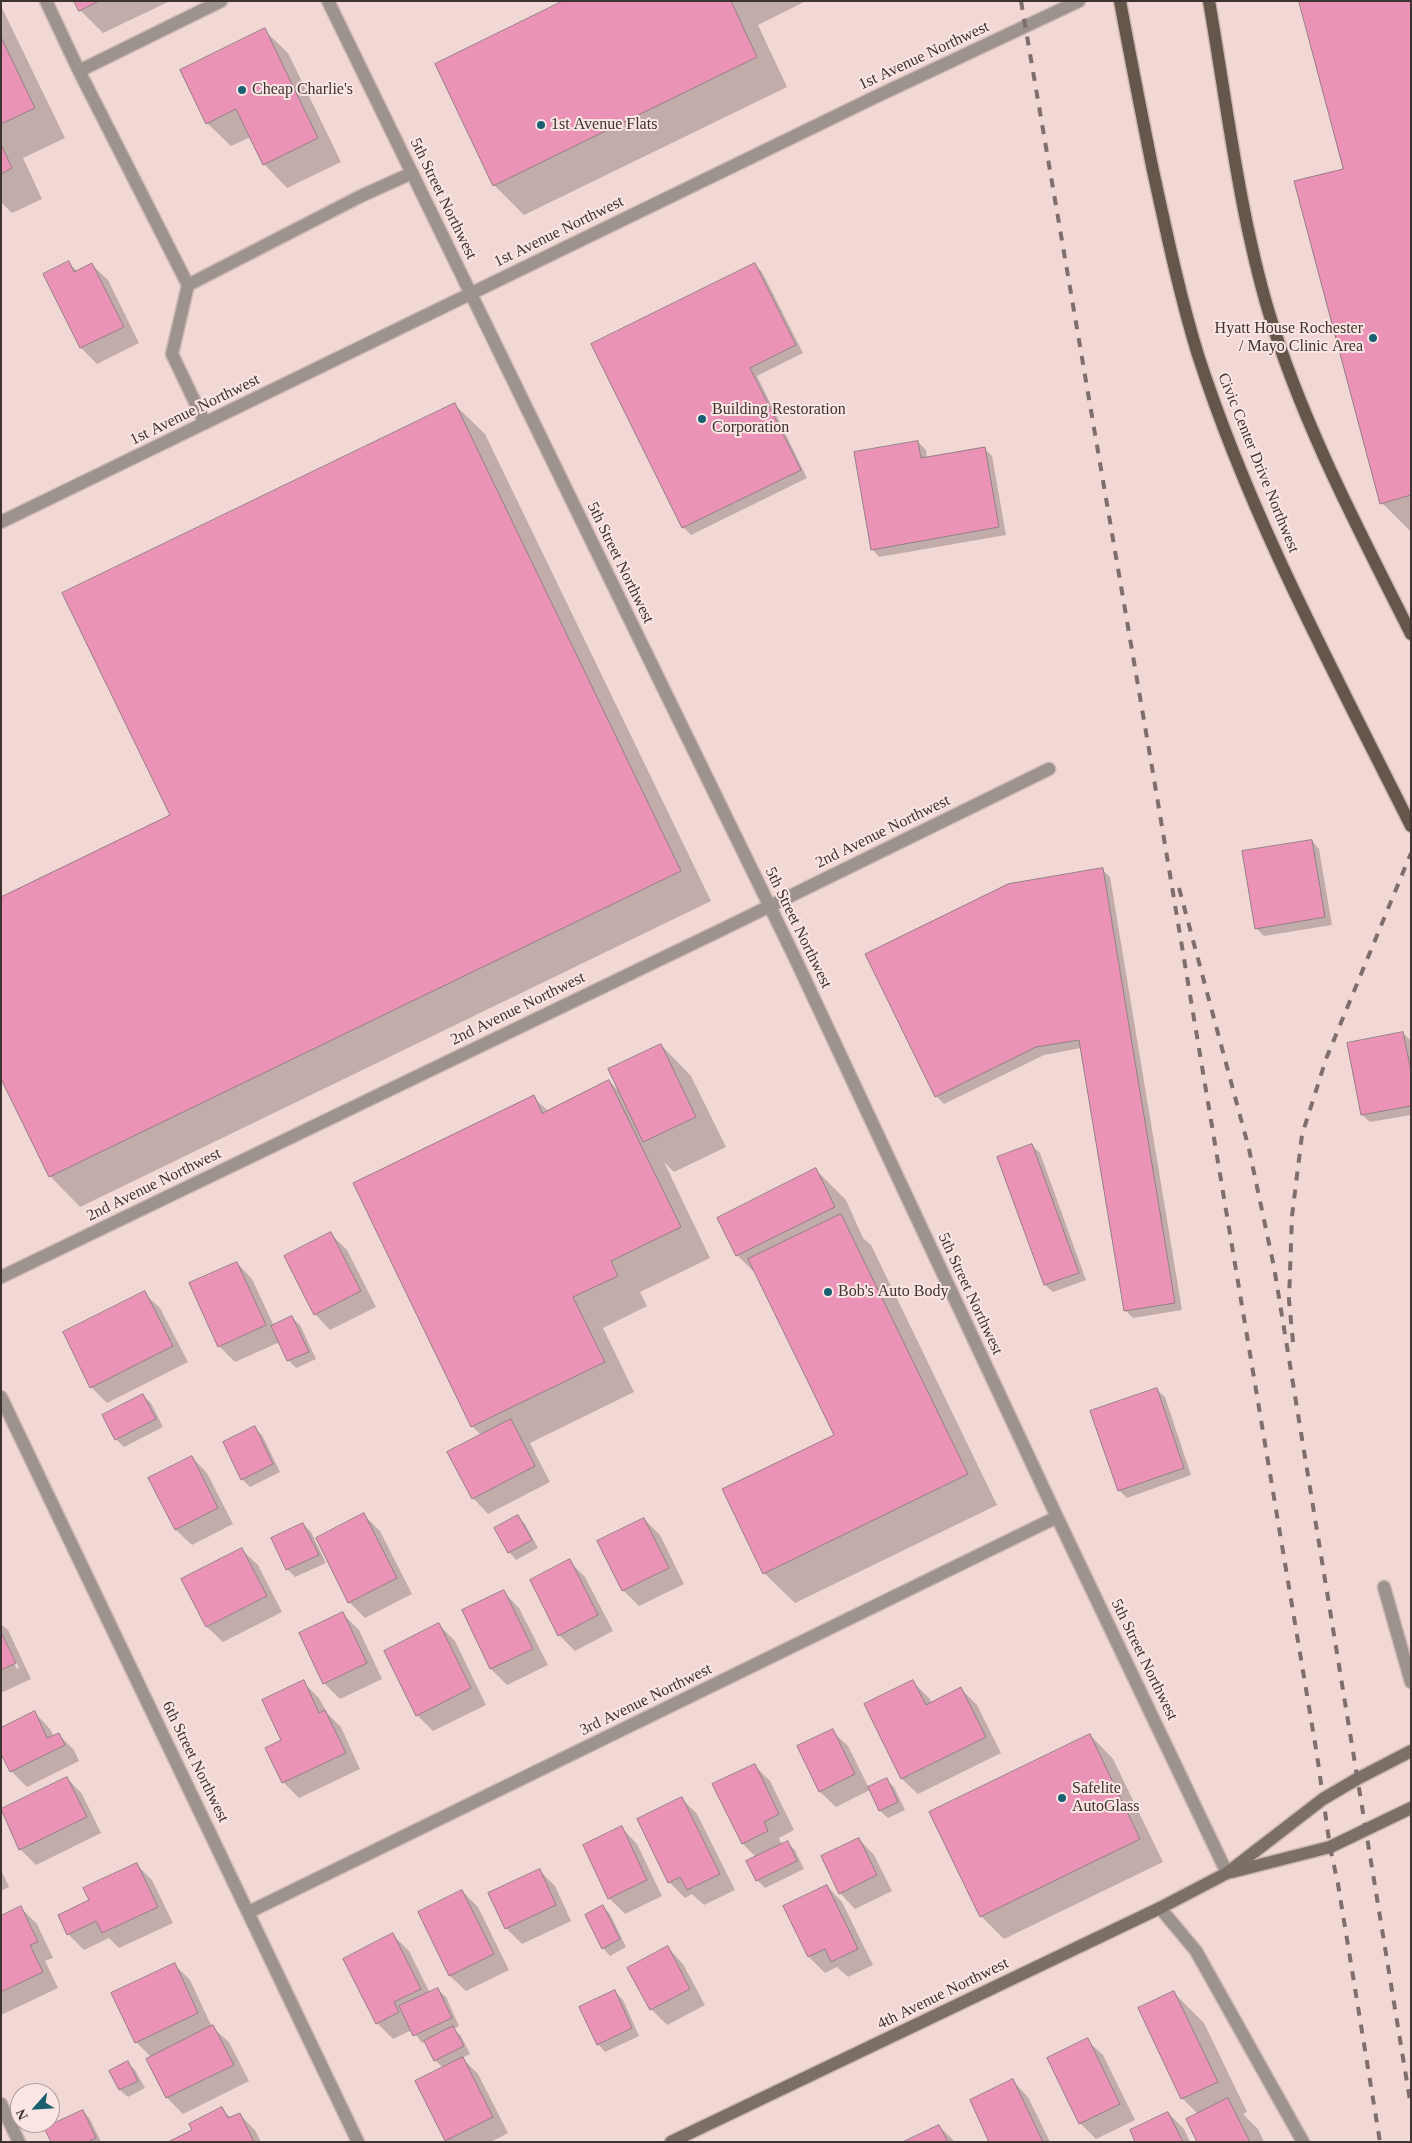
<!DOCTYPE html>
<style>
body{margin:0}
#map{position:relative;width:1412px;height:2143px;overflow:hidden;background:#f2d8d4;font-family:"Times New Roman",serif}
canvas{display:block}
.frame{position:absolute;inset:0;border:2px solid #3d3331;pointer-events:none}
.north{position:absolute;left:10px;top:2083px;width:50px;height:50px;box-sizing:border-box;background:#fce6e3;border:1px solid #b09e9c;border-radius:50%;rotate:244deg;font-size:14px;font-weight:700;line-height:20px;text-align:center;color:#3d3331}
.north::after{content:'';display:block;margin:auto;width:18px;height:22px;background:#196070;clip-path:polygon(50% 0,100% 100%,50% 72%,0 100%)}
</style>
<div id="map">
<canvas width="1412" height="2143"></canvas>
<div class="frame"></div>
<div class="north">N</div>
</div>
<script>
const g = document.querySelector('canvas').getContext('2d');
g.lineJoin = 'round';
function paint(path, color) {
  g.fillStyle = color;
  g.fill(path, 'evenodd');
}
function strokePath(path, color, width, dash) {
  g.strokeStyle = color;
  g.lineWidth = width;
  g.lineCap = dash ? 'butt' : 'round';
  g.setLineDash(dash || []);
  g.stroke(path);
}
function write(font, color, halo, rows, align = 'center') {
  g.font = font + ' "Times New Roman",serif';
  g.lineWidth = 4;
  g.setLineDash([]);
  g.textBaseline = 'middle';
  g.strokeStyle = halo;
  g.fillStyle = color;
  for (const [text, x, y, turn = 0] of rows) {
    g.save();
    g.translate(x, y);
    g.rotate((+turn || 0) * Math.PI / 180);
    g.textAlign = isNaN(turn) ? turn : align;
    if (halo) g.strokeText(text, 0, 0);
    g.fillText(text, 0, 0);
    g.restore();
  }
}
const shadow = new Path2D(`
 M76,1H170L103,33L80,10Z
 M565,1H806L758,25L787,87L524,215L494,185Z
 M1411,1V532L1382,503L1345,169Z
 M1,6L65,138L23,158L42,199L12,213L1,202Z
 M264,30L288,53L341,162L287,188L264,164L251,137L231,146L207,123Z
 M68,262L78,272L92,265L108,280L139,343L97,364L81,348L44,275Z
 M754,264L762,272L803,353L757,376L807,478L691,535L683,527L592,344Z
 M454,404L485,434L711,901L80,1207L50,1176L171,815Z
 M918,442L926,450L927,458L985,449L992,456L1006,535L879,557L872,549Z
 M1312,841L1319,849L1332,925L1264,936L1256,928Z
 M1102,869L1110,877L1182,1310L1133,1318L1125,1310L1081,1048L1044,1055L944,1104L936,1096Z
 M1403,1033L1411,1041V1115L1370,1122L1362,1115Z
 M661,1045L691,1076L726,1147L674,1172L664,1162L710,1258L640,1292L647,1306L603,1328L634,1392L530,1443L550,1482L488,1514L473,1498L482,1436L472,1426L533,1097L548,1111L609,1081L620,1092Z
 M1032,1145L1040,1153L1086,1280L1053,1292L1045,1285L999,1158Z
 M816,1170L846,1200L863,1238L871,1245L997,1505L795,1603L764,1573L836,1436L757,1275L737,1255Z
 M331,1234L347,1250L376,1307L330,1330L315,1314Z
 M237,1263L252,1279L274,1326L292,1318L300,1325L316,1359L296,1368L288,1360L280,1342L235,1362L219,1346Z
 M144,1293L160,1308L188,1362L107,1403L91,1387Z
 M1157,1390L1165,1397L1191,1475L1127,1498L1119,1490Z
 M143,1396L151,1403L163,1427L124,1447L116,1439L104,1416Z
 M254,1428L262,1435L280,1472L250,1487L242,1479Z
 M192,1457L207,1473L233,1524L192,1545L176,1530L150,1479Z
 M364,1515L380,1531L412,1594L365,1618L349,1602Z
 M518,1516L525,1524L538,1548L516,1560L509,1552Z
 M644,1519L660,1535L684,1584L639,1606L623,1590Z
 M303,1524L311,1532L326,1563L295,1577L287,1569Z
 M242,1550L258,1565L282,1612L223,1642L207,1627Z
 M569,1561L585,1577L613,1631L575,1651L559,1635Z
 M504,1592L519,1608L548,1665L507,1685L491,1669L464,1611Z
 M343,1614L359,1630L382,1679L340,1699L324,1683Z
 M1,1624L8,1630L31,1679L1,1693V1635L17,1669L19,1668L1,1632Z
 M439,1625L455,1641L486,1705L433,1731L417,1715Z
 M303,1682L319,1698L327,1713L341,1727L360,1769L299,1798L283,1782V1741Z
 M913,1682L929,1698L932,1703L961,1689L977,1705L1001,1753L918,1794L902,1779L865,1705Z
 M35,1713L50,1729L54,1737L58,1734L74,1750L79,1761L27,1787L11,1771Z
 M832,1731L848,1746L869,1788L886,1780L894,1787L905,1810L888,1818L880,1811L870,1790L836,1807L820,1792L799,1747Z
 M1090,1735L1113,1759L1163,1862L1004,1939L981,1916Z
 M754,1765L770,1781L794,1830L779,1838L782,1845L788,1843L795,1850L804,1869L765,1888L757,1880L756,1857L743,1844L714,1785Z
 M67,1778L82,1794L101,1833L36,1865L20,1849L2,1810Z
 M681,1798L697,1814L735,1890L704,1905L692,1894L685,1898L669,1882Z
 M622,1828L637,1844L662,1896L625,1914L609,1898Z
 M859,1839L874,1855L892,1891L855,1909L840,1893Z
 M137,1865L152,1880L173,1923L119,1948L109,1938L84,1950L68,1934Z
 M1,1870L9,1887L1,1891Z
 M539,1870L555,1886L571,1921L522,1944L506,1928Z
 M827,1886L842,1902L873,1965L848,1977L837,1967L825,1973L809,1957L784,1907Z
 M462,1891L478,1907L509,1970L466,1991L450,1976L420,1912Z
 M603,1907L610,1914L626,1947L610,1956L603,1948Z
 M21,1908L37,1924L53,1958L45,1961L58,1988L1,2015V1917Z
 M393,1935L409,1951L430,1993L438,1990L446,1997L459,2026L454,2029L461,2036L470,2054L462,2058L478,2074L508,2133L491,2142H448L417,2082L443,2068L435,2060L425,2042L422,2043L412,2030L393,2039L377,2023L345,1959Z
 M668,1948L683,1964L705,2005L667,2025L651,2009Z
 M174,1964L190,1980L212,2027L229,2042L249,2081L183,2114L167,2098L148,2059L152,2058L136,2042Z
 M615,1992L623,2000L639,2036L605,2052L598,2044Z
 M1174,1993L1204,2023L1247,2112L1243,2114L1258,2129L1264,2142H1199L1198,2114L1183,2099L1139,2009Z
 M1087,2040L1103,2055L1135,2120L1096,2139L1080,2123Z
 M127,2063L135,2070L145,2088L128,2097L120,2090L111,2071Z
 M1013,2081L1028,2097L1050,2142H990Z
 M222,2109L231,2118L239,2114L255,2130L261,2142H171L194,2131Z
 M83,2111L90,2119L101,2142H52Z
 M1168,2113L1184,2129L1190,2142H1137Z
 M939,2126L955,2142H906Z`);
const building = new Path2D(`
 M74,1H99L79,11Z
 M563,1H731L757,57L493,186L435,64Z
 M1299,1H1411V495L1380,504L1294,181L1343,169Z
 M265,28L318,138L263,165L236,109L206,124L180,70Z
 M1,37L35,108L1,124Z
 M1,144L12,168L1,174Z
 M69,261L74,272L92,263L124,327L80,348L43,274Z
 M755,263L796,345L750,368L801,470L682,528L591,344Z
 M455,403L681,871L49,1177L1,1079V897L170,815L62,593Z
 M918,441L921,458L985,447L999,527L871,550L854,452Z
 M1312,840L1325,917L1255,929L1242,851Z
 M1103,868L1175,1303L1124,1311L1079,1040L1036,1047L935,1097L865,954L1008,884Z
 M1403,1032L1411,1071V1106L1361,1115L1347,1043Z
 M661,1044L696,1117L643,1142L608,1069Z
 M609,1080L681,1227L611,1261L618,1276L573,1297L605,1362L471,1427L353,1183L534,1095L542,1113Z
 M1032,1144L1079,1273L1044,1285L997,1157Z
 M816,1168L835,1207L736,1256L717,1218Z
 M841,1214L968,1474L763,1574L722,1489L834,1435L748,1259Z
 M331,1232L361,1291L314,1315L284,1256Z
 M237,1262L266,1325L218,1347L189,1283Z
 M145,1291L173,1346L90,1388L63,1332Z
 M292,1316L309,1352L287,1361L271,1326Z
 M1157,1388L1184,1468L1118,1491L1090,1411Z
 M143,1394L156,1419L115,1440L102,1415Z
 M511,1419L535,1466L472,1499L447,1452Z
 M255,1426L273,1464L241,1480L223,1442Z
 M192,1456L218,1508L175,1530L148,1478Z
 M364,1513L397,1578L348,1603L316,1538Z
 M518,1515L532,1540L508,1553L494,1528Z
 M644,1518L669,1568L622,1591L597,1541Z
 M303,1523L319,1555L286,1570L271,1538Z
 M242,1548L267,1596L206,1627L181,1579Z
 M570,1559L598,1615L558,1636L530,1580Z
 M504,1590L533,1649L490,1669L462,1610Z
 M343,1612L367,1663L323,1684L299,1633Z
 M439,1623L471,1688L416,1716L384,1651Z
 M1,1632L16,1663L1,1670Z
 M304,1680L319,1713L325,1710L346,1753L282,1783L265,1748L281,1740L262,1700Z
 M913,1680L926,1705L961,1687L986,1737L901,1779L864,1704Z
 M35,1711L47,1738L59,1733L65,1745L10,1772L1,1754V1728Z
 M833,1729L855,1774L819,1792L797,1746Z
 M1090,1734L1140,1839L980,1917L929,1812Z
 M755,1764L779,1814L764,1822L768,1831L742,1844L712,1784Z
 M67,1777L87,1817L19,1850L1,1809Z
 M887,1778L898,1802L879,1811L868,1787Z
 M682,1797L720,1874L687,1890L680,1877L668,1883L637,1819Z
 M622,1826L647,1880L608,1899L583,1845Z
 M859,1838L877,1875L839,1894L821,1856Z
 M788,1841L797,1861L756,1881L746,1861Z
 M137,1863L158,1907L102,1933L96,1921L67,1935L58,1915L89,1900L83,1888Z
 M540,1869L556,1905L505,1929L488,1893Z
 M827,1885L858,1949L831,1962L825,1949L808,1957L783,1906Z
 M462,1890L494,1954L449,1976L418,1912Z
 M603,1905L620,1939L602,1949L585,1915Z
 M21,1906L38,1942L30,1945L43,1972L1,1992V1916Z
 M393,1933L421,1989L394,2002L399,2012L376,2024L343,1959Z
 M668,1946L690,1989L650,2010L627,1968Z
 M175,1963L198,2013L135,2043L111,1993Z
 M438,1988L452,2018L413,2036L399,2006Z
 M615,1990L632,2028L597,2045L579,2007Z
 M1174,1991L1218,2082L1181,2099L1138,2008Z
 M213,2025L234,2065L166,2098L146,2059Z
 M453,2026L464,2046L434,2061L424,2041Z
 M1088,2038L1120,2104L1079,2124L1047,2058Z
 M463,2057L493,2117L445,2141L415,2081Z
 M128,2061L138,2081L119,2090L109,2071Z
 M1013,2079L1043,2142H989L970,2100Z
 M1228,2098L1250,2142H1197L1186,2119Z
 M222,2107L228,2118L240,2113L254,2142H168L192,2130L189,2124Z
 M83,2110L96,2138L88,2142H51L44,2128Z
 M1168,2112L1183,2142H1135L1130,2130Z
 M939,2125L948,2142H903Z`);
const lane = new Path2D(`
 M46,1L79,71L221,1
 M79,71L188,285L361,196L412,173
 M188,285L172,354L205,423
 M1384,1587L1411,1682
 M1160,1908L1196,1951L1303,2142
 M1,2104L19,2142`);
const street = new Path2D(`
 M328,1L794,956L1057,1517L1227,1873
 M1,522L871,99L1079,1
 M1,1277L721,930L1049,769
 M1,1397L358,2142
 M249,1912L1057,1517`);
const secondary = new Path2D(`
 M1232,1872L1330,1847L1411,1808
 M671,2142L1160,1908L1227,1873L1323,1799L1357,1779L1411,1751`);
const primary = new Path2D(`
 M1120,1C1130,56 1141,111 1152,166C1166,230 1179,293 1198,355C1251,519 1334,672 1411,826
 M1209,1C1227,105 1239,212 1269,313C1303,425 1359,530 1411,634`);
const rail = new Path2D(`
 M1021,1L1154,779L1317,1755L1330,1847L1338,1884L1380,2142
 M1179,888L1249,1149L1274,1267L1411,2107
 M1293,1342L1289,1300L1292,1216L1302,1135L1326,1059L1411,853`);
const markers = [
 [242,90,5,"#196070"],
 [541,125,5,"#196070"],
 [1373,338,5,"#196070"],
 [702,419,5,"#196070"],
 [828,1292,5,"#196070"],
 [1062,1798,5,"#196070"]
];
const streetNames = [
 ["1st Avenue Northwest",924,56,-25],
 ["5th Street Northwest",443,199,64],
 ["1st Avenue Northwest",559,232,-26],
 ["1st Avenue Northwest",195,410,-26],
 ["Civic Center Drive Northwest",1258,463,68],
 ["5th Street Northwest",620,563,64],
 ["2nd Avenue Northwest",883,832,-26],
 ["5th Street Northwest",798,928,64],
 ["2nd Avenue Northwest",518,1009,-26],
 ["2nd Avenue Northwest",154,1185,-26],
 ["5th Street Northwest",970,1294,65],
 ["5th Street Northwest",1144,1660,64],
 ["3rd Avenue Northwest",646,1700,-26],
 ["6th Street Northwest",195,1762,64],
 ["4th Avenue Northwest",943,1994,-26]
];
const poiNames = [
 ["Cheap Charlie's",252,90],
 ["1st Avenue Flats",551,125],
 ["Hyatt House Rochester",1363,329,"right"],
 ["/ Mayo Clinic Area",1363,347,"right"],
 ["Building Restoration",712,410],
 ["Corporation",712,428],
 ["Bob's Auto Body",838,1292],
 ["Safelite",1072,1789],
 ["AutoGlass",1072,1807]
];
paint(shadow, '#0003');
paint(building, '#ea93b7');
strokePath(building, '#947d86', 1);
strokePath(lane, '#ceb7b3', 15);
strokePath(street, '#ceb7b3', 15);
strokePath(secondary, '#ceb7b3', 15);
strokePath(primary, '#ceb7b3', 15);
strokePath(lane, '#9c938d', 12);
strokePath(street, '#9c938d', 12);
strokePath(secondary, '#7b6f66', 12);
strokePath(primary, '#64564a', 12);
strokePath(rail, '#7e6e6c', 4, [9, 9]);
for (const [x, y, r, color] of markers) {
  const dot = new Path2D();
  dot.arc(x, y, r, 0, 2 * Math.PI);
  g.fillStyle = color;
  g.fill(dot);
  strokePath(dot, '#fce6e3', 2);
}
write('16px', '#3d3331', '#fce6e3', streetNames);
write('16px', '#3d3331', '#fce6e3', poiNames, 'left');
</script>
